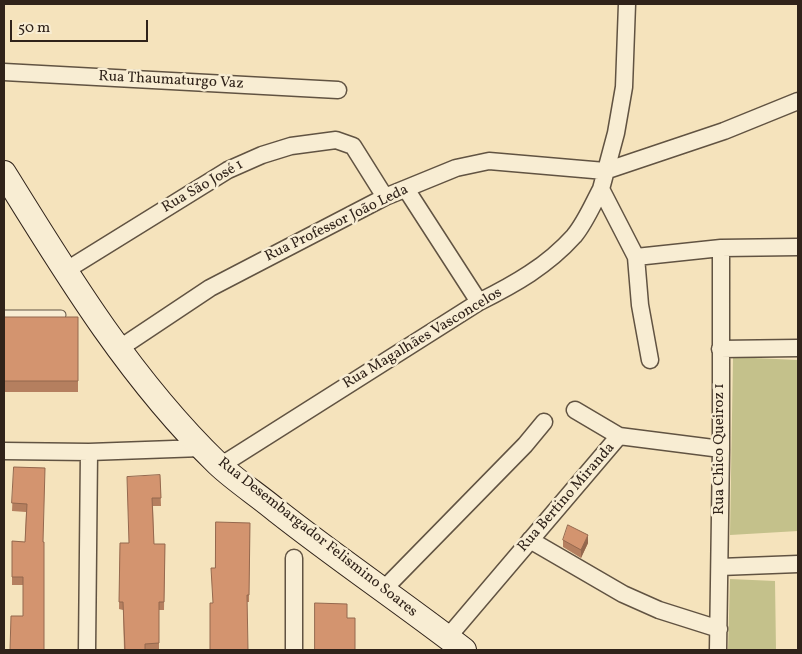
<!DOCTYPE html>
<meta charset="utf-8">
<style>
body{margin:0}
#map{position:relative;width:802px;height:654px;overflow:hidden;background:#f5e3bc;font-family:Vollkorn,serif}
canvas{display:block}
.frame{position:absolute;inset:0;border:5px solid #30231a;pointer-events:none}
.scale{position:absolute;left:10px;top:20px;width:138px;height:22px;box-sizing:border-box;border:2px solid #30231a;border-top:0;padding-left:6px;font-size:15px;line-height:18px;white-space:nowrap;color:#30231a;-webkit-text-stroke:4px #f8edd3;paint-order:stroke}
</style>
<div id="map">
<canvas width="802" height="654"></canvas>
<div class="frame"></div>
<div class="scale">50 m</div>
</div>
<script>
const g = document.querySelector('canvas').getContext('2d');
g.lineJoin = 'round';
function paint(path, color) {
  g.fillStyle = color;
  g.fill(path, 'evenodd');
}
function strokePath(path, color, width, dash) {
  g.strokeStyle = color;
  g.lineWidth = width;
  g.lineCap = dash ? 'butt' : 'round';
  g.setLineDash(dash || []);
  g.stroke(path);
}
function write(font, color, halo, rows, align = 'center') {
  g.font = font + ' Vollkorn,serif';
  g.lineWidth = 5;
  g.setLineDash([]);
  g.textBaseline = 'middle';
  g.strokeStyle = halo;
  g.fillStyle = color;
  for (const [text, x, y, turn = 0] of rows) {
    g.save();
    g.translate(x, y);
    g.rotate((+turn || 0) * Math.PI / 180);
    g.textAlign = isNaN(turn) ? turn : align;
    if (halo) g.strokeText(text, 0, 0);
    g.fillText(text, 0, 0);
    g.restore();
  }
}
const green = new Path2D(`
 M733,357L798,360V531L730,535Z
 M730,579L775,581L776,650H728Z`);
const lane = new Path2D(`
 M4,315H61`);
const street = new Path2D(`
 M627,4L624,87L616,133L601,189L636,257L640,305L650,360
 M4,72L338,90
 M406,189L479,302
 M636,257L721,248L798,247
 M65,271L228,170L262,155L291,146L336,140L353,146L385,197
 M120,348L210,288L385,197L456,168L489,161L605,171L724,131L798,101
 M720,349L798,348
 M575,410L619,436L721,449
 M4,451L89,452L202,448
 M220,466L479,302C515,284 547,266 574,236C585,223 593,204 601,189
 M530,540L623,594L659,610L719,629
 M720,567L798,564
 M382,591L525,445L544,422
 M448,637L619,436
 M87,650L89,452
 M294,650V558
 M718,650L721,449V248`);
const secondary = new Path2D(`
 M4,173C67,275 131,380 218,464C236,481 258,495 277,511C338,559 403,603 464,650`);
const wall = new Path2D(`
 M4,317H78V392H4Z
 M14,467L45,468L23,616V585H12V541L25,542L26,512L12,511Z
 M160,475L161,506H153L154,544H165L164,610H159V650H124L123,610L119,609L120,543H129Z
 M250,523L249,602L213,603L215,568Z
 M563,540L588,543L581,558L563,547Z`);
const shadedWall = new Path2D(`
 M588,535V543L581,558V550Z`);
const building = new Path2D(`
 M4,317H78V381H4Z
 M14,467L45,468L43,542H44V650H10L11,616H23V577H12V541L25,542L27,504L12,503Z
 M160,475L161,498H152L154,544H165L164,602H159V643L145,644V650H125L123,602H119L120,543H129L127,477Z
 M216,522L250,523L249,595H247L248,650H210V603H213L211,568H215Z
 M568,525L588,535L581,550L563,540Z
 M315,603L347,604V618H355V650H315Z`);
const streetNames = [
 ["Rua Thaumaturgo Vaz",171,81,3],
 ["Rua São José 1",203,187,-30],
 ["Rua Professor João Leda",337,224,-26],
 ["Rua Magalhães Vasconcelos",423,339,-31],
 ["Rua Chico Queiroz 1",720,449,-90],
 ["Rua Bertino Miranda",567,498,-49],
 ["Rua Desembargador Felismino Soares",317,538,38]
];
paint(green, '#c4c18b');
strokePath(lane, '#615342', 11);
strokePath(street, '#615342', 19);
strokePath(secondary, '#30231a', 26);
strokePath(lane, '#f8edd3', 9);
strokePath(street, '#f8edd3', 16);
strokePath(secondary, '#f8edd3', 24);
paint(wall, '#b57f5f');
paint(shadedWall, '#94684e');
paint(building, '#d3946f');
strokePath(building, '#94684e', 1);
write('15px', '#30231a', '#f8edd3', streetNames);
</script>
